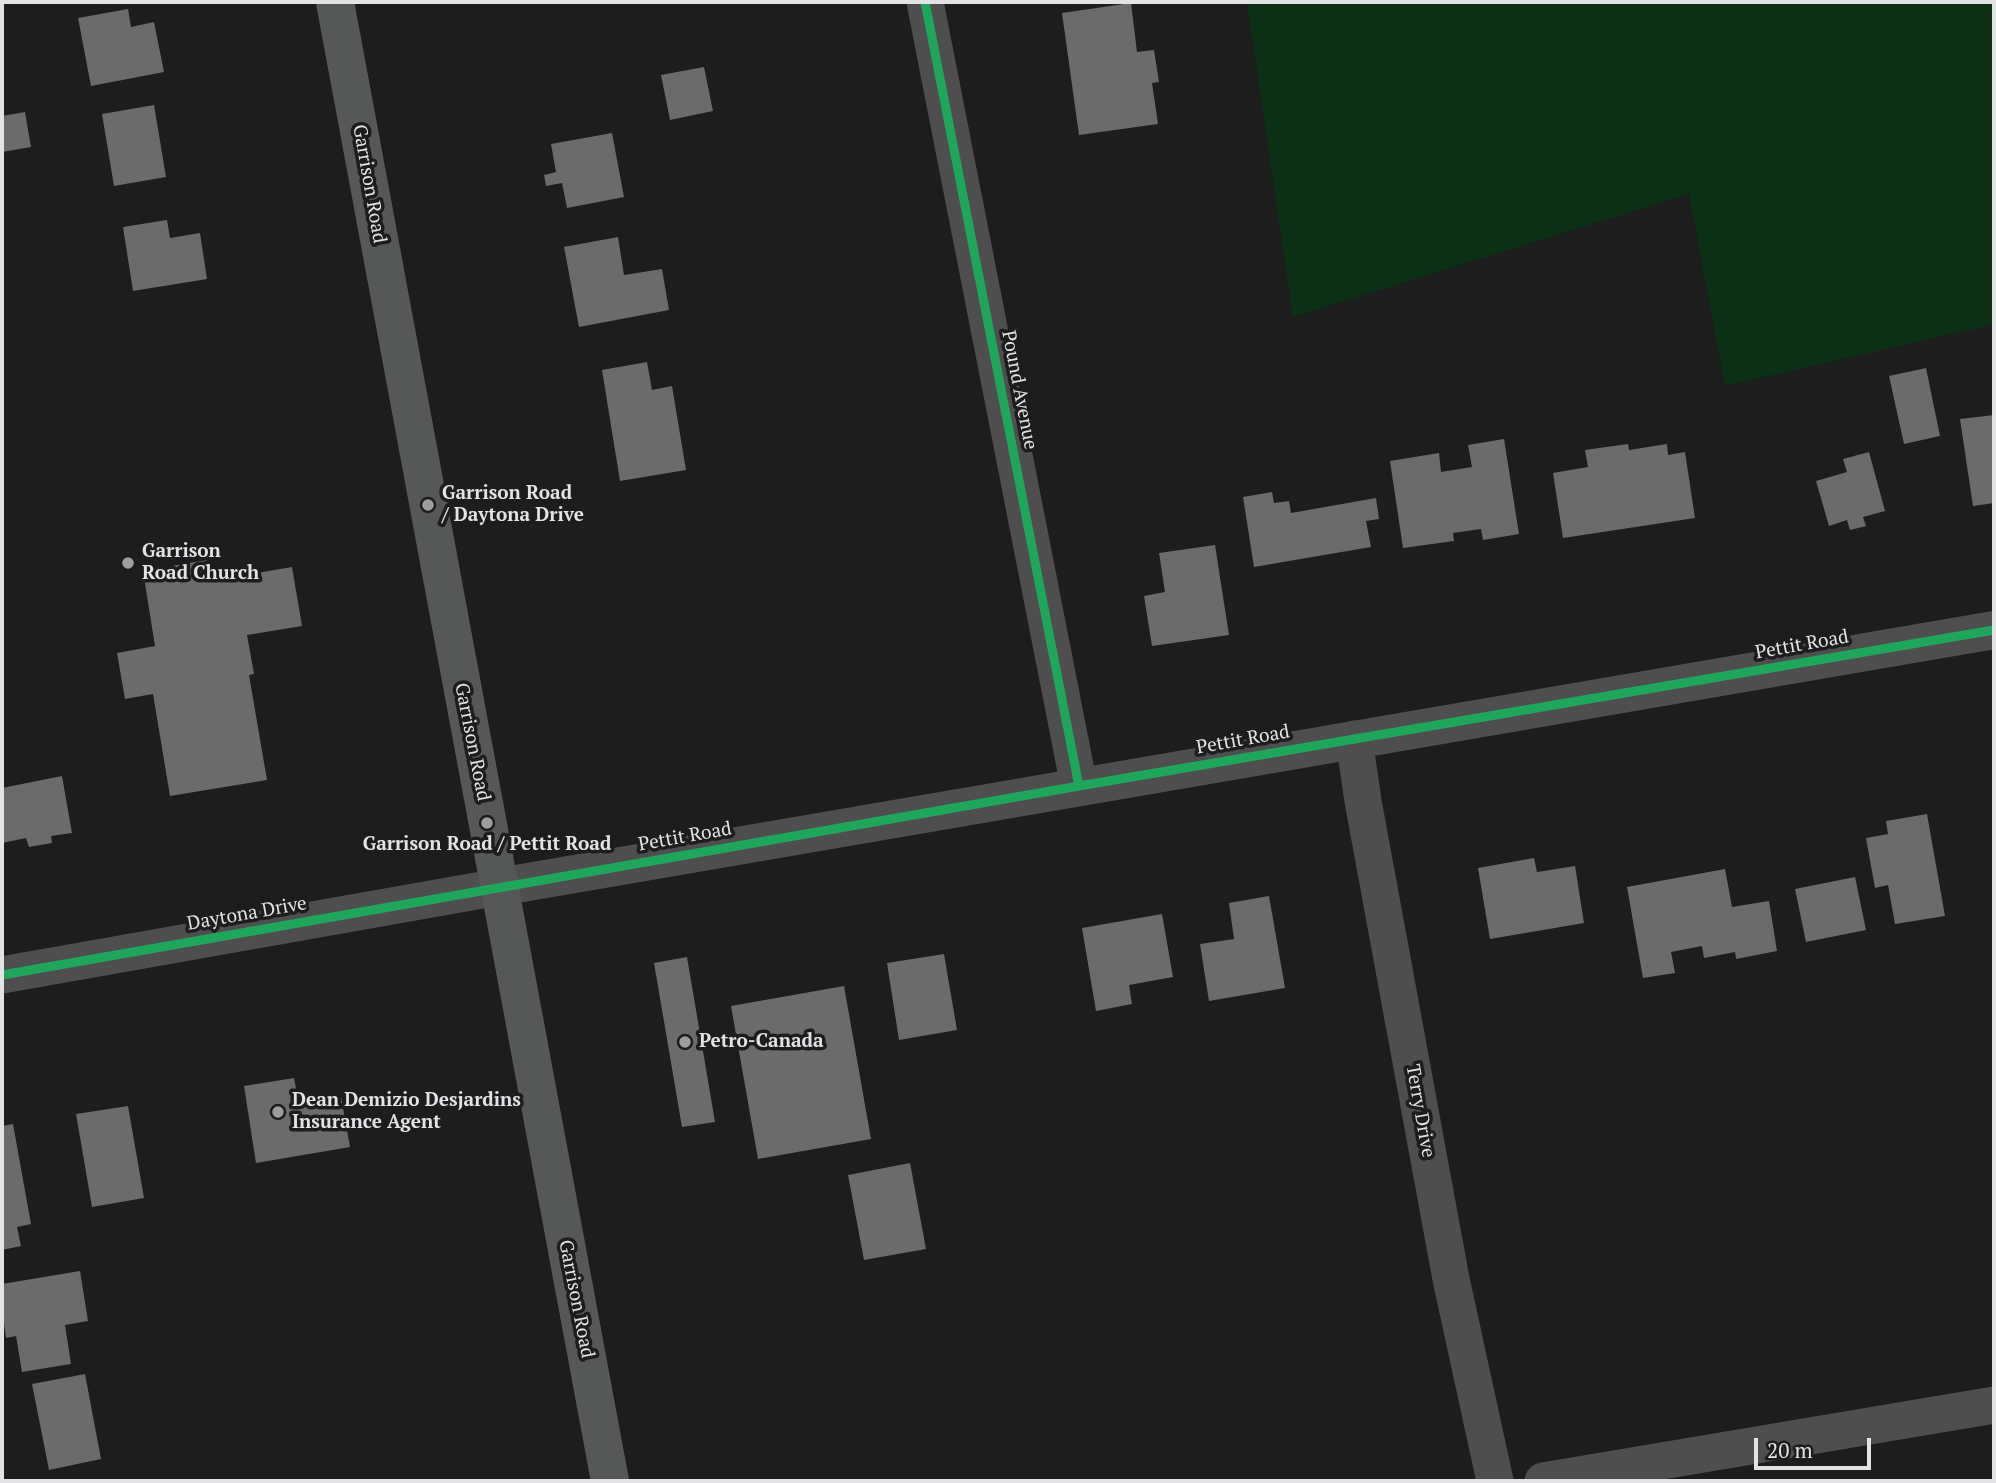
<!DOCTYPE html>
<style>
body{margin:0}
#map{position:relative;width:1996px;height:1483px;overflow:hidden;background:#1d1d1d;font-family:"PT Serif",serif}
canvas{display:block}
.frame{position:absolute;inset:0;border:4px solid #e3e2e4;pointer-events:none}
.scale{position:absolute;left:1754px;top:1438px;width:117px;height:32px;box-sizing:border-box;border:4px solid #e3e2e4;border-top:0;padding-left:9px;font-size:21px;line-height:24px;white-space:nowrap;color:#e3e2e4;-webkit-text-stroke:5px #1d1c1e;paint-order:stroke}
</style>
<div id="map">
<canvas width="1996" height="1483"></canvas>
<div class="frame"></div>
<div class="scale">20 m</div>
</div>
<script>
const g = document.querySelector('canvas').getContext('2d');
g.lineJoin = 'round';
function paint(path, color) {
  g.fillStyle = color;
  g.fill(path, 'evenodd');
}
function strokePath(path, color, width, dash) {
  g.strokeStyle = color;
  g.lineWidth = width;
  g.lineCap = dash ? 'butt' : 'round';
  g.setLineDash(dash || []);
  g.stroke(path);
}
function write(font, color, halo, rows, align = 'center') {
  g.font = font + ' "PT Serif",serif';
  g.lineWidth = 7;
  g.setLineDash([]);
  g.textBaseline = 'middle';
  g.strokeStyle = halo;
  g.fillStyle = color;
  for (const [text, x, y, turn = 0] of rows) {
    g.save();
    g.translate(x, y);
    g.rotate((+turn || 0) * Math.PI / 180);
    g.textAlign = isNaN(turn) ? turn : align;
    if (halo) g.strokeText(text, 0, 0);
    g.fillText(text, 0, 0);
    g.restore();
  }
}
const green = new Path2D(`
 M1247,2H1994V308L1991,325L1725,386L1689,194L1293,317Z`);
const building = new Path2D(`
 M1131,3L1137,52L1154,50L1159,82L1152,83L1158,124L1079,135L1062,13Z
 M128,9L131,27L154,22L164,72L91,86L78,18Z
 M704,67L713,111L670,120L661,75Z
 M154,105L166,177L114,186L102,114Z
 M25,112L31,147L2,152V116Z
 M612,133L624,197L567,208L562,183L546,186L544,175L556,172L551,144Z
 M167,220L170,238L200,233L207,279L133,291L123,227Z
 M618,237L624,275L662,269L669,310L579,327L564,247Z
 M647,362L652,390L672,386L686,470L620,481L602,370Z
 M1926,368L1940,436L1904,444L1889,376Z
 M1994,415V503L1973,506L1960,419Z
 M1504,439L1519,534L1483,540L1481,529L1453,533L1454,541L1403,548L1390,461L1439,453L1441,472L1472,467L1468,445Z
 M1628,444L1629,450L1667,444L1668,455L1685,452L1695,518L1563,538L1553,473L1588,467L1585,450Z
 M1869,452L1885,511L1863,517L1866,526L1850,530L1847,520L1829,526L1816,481L1847,472L1843,459Z
 M1272,492L1274,503L1289,501L1291,513L1376,498L1379,519L1366,521L1371,547L1254,567L1243,497Z
 M1215,545L1229,635L1152,646L1144,596L1165,592L1159,553Z
 M206,560L210,581L292,567L302,626L247,635L254,674L249,675L267,780L170,796L153,694L125,699L117,653L155,646L143,571Z
 M62,776L72,833L51,836L52,843L29,847L26,838L2,843V788Z
 M1927,814L1945,916L1895,924L1888,885L1875,888L1866,838L1888,834L1886,821Z
 M1534,858L1537,872L1575,866L1584,923L1490,939L1478,868Z
 M1725,869L1732,907L1769,901L1777,951L1736,959L1735,952L1704,958L1702,946L1671,952L1675,973L1643,978L1627,887Z
 M1855,877L1866,930L1806,942L1795,889Z
 M1269,896L1285,988L1209,1001L1200,944L1234,939L1229,903Z
 M1162,914L1173,977L1129,985L1132,1004L1096,1011L1082,928Z
 M944,954L957,1030L899,1040L887,963Z
 M687,957L715,1122L682,1127L654,963Z
 M844,986L871,1139L758,1159L731,1006Z
 M294,1078L299,1104L341,1097L350,1147L256,1163L244,1086Z
 M128,1106L144,1198L92,1207L76,1114Z
 M13,1124L31,1224L17,1227L21,1246L2,1250V1126Z
 M910,1163L926,1249L864,1260L848,1175Z
 M80,1271L88,1321L65,1325L71,1364L22,1372L16,1336L6,1338L2,1309V1284Z
 M85,1374L101,1459L49,1470L32,1384Z`);
const minor = new Path2D(`
 M925,2L1079,786
 M1354,739L1363,801L1451,1279L1495,1481
 M2,975L499,887
 M1543,1481L1994,1405`);
const tertiary = new Path2D(`
 M499,887L1994,630`);
const primary = new Path2D(`
 M335,2L610,1481`);
const cycleway = new Path2D(`
 M925,2L1079,786
 M2,975L1079,786L1994,630`);
const markers = [
 [428,505,7,"#9e9d9e"],
 [128,563,7,"#9e9d9e"],
 [487,823,7,"#9e9d9e"],
 [685,1042,7,"#9e9d9e"],
 [278,1112,7,"#9e9d9e"]
];
const streetNames = [
 ["Garrison Road",369,184,80],
 ["Pound Avenue",1019,390,79],
 ["Pettit Road",1802,645,-10],
 ["Pettit Road",1243,740,-10],
 ["Garrison Road",472,742,79],
 ["Pettit Road",685,837,-10],
 ["Daytona Drive",247,914,-10],
 ["Terry Drive",1420,1111,80],
 ["Garrison Road",576,1299,79]
];
const poiNames = [
 ["Garrison Road",442,494],
 ["/ Daytona Drive",442,516],
 ["Garrison",142,552],
 ["Road Church",142,574],
 ["Garrison Road / Pettit Road",487,845,"center"],
 ["Petro-Canada",699,1042],
 ["Dean Demizio Desjardins",292,1101],
 ["Insurance Agent",292,1123]
];
paint(green, '#0b3015');
paint(building, '#6c6b6c');
strokePath(minor, '#4e4e4e', 37);
strokePath(tertiary, '#4e4e4e', 38);
strokePath(primary, '#565757', 38);
strokePath(cycleway, '#20a55d', 9);
for (const [x, y, r, color] of markers) {
  const dot = new Path2D();
  dot.arc(x, y, r, 0, 2 * Math.PI);
  g.fillStyle = color;
  g.fill(dot);
  strokePath(dot, '#1d1c1e', 2.5);
}
write('19px', '#e3e2e4', '#1d1c1e', streetNames);
write('bold 19px', '#e3e2e4', '#1d1c1e', poiNames, 'left');
</script>
